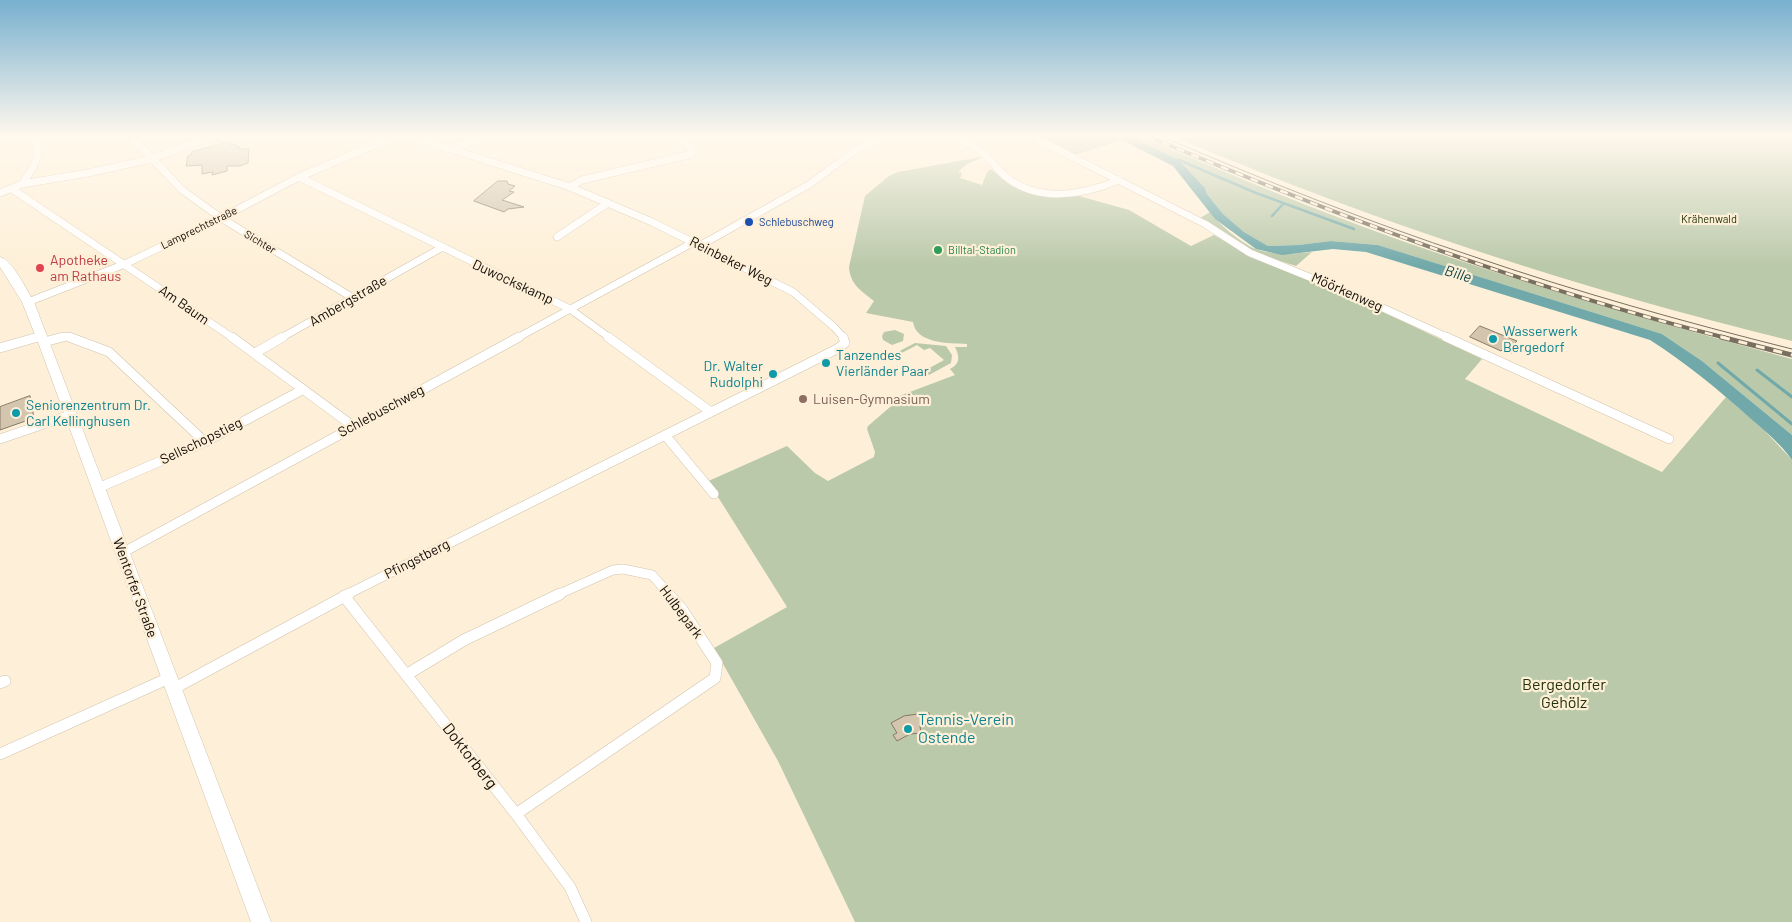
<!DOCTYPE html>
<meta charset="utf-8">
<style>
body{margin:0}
canvas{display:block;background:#fef0d8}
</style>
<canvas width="1792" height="922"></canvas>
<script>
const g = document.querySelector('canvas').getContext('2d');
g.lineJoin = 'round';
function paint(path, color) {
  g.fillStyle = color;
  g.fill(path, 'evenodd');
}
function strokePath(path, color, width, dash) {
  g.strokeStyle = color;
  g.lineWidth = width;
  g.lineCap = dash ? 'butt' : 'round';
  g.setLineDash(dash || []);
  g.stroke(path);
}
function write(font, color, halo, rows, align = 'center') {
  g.font = font + ' Barlow,sans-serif';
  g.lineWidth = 4.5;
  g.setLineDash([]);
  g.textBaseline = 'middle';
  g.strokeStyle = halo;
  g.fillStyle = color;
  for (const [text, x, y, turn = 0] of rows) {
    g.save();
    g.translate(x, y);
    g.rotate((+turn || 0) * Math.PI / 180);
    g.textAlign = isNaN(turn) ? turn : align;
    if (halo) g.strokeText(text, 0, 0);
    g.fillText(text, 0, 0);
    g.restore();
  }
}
const green = new Path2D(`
 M1039,136H1114L1122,140L1075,155Z
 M1129,136H1141C1228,174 1315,210 1405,242C1532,286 1662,324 1792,359V435L1702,361L1662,334L1378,245L1331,241L1298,245L1268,246L1244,232L1223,214L1207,194L1205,188L1179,160Z
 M1173,136H1792V341C1580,289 1373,222 1173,136Z
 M981,157V158L967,164L958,172L962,173L960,178L982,185L987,172L991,169L1012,186L1040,196H1079L1129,210L1191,246L1214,235L1257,259L1295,272L1341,292L1482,359L1465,379L1662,472L1726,397L1764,430L1792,460V922H855L778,761L714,648L787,607L718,497L704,483L787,446L815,473L828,481L874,457L875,452L867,429L868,426L897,401L899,396L955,375L950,369C960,364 960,357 955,347H967V344C949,343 916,344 913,322L866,313L874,301C861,291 850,284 849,267L865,196L889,176L898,172Z
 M1210,212C1219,224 1242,244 1256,249C1273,255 1295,254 1312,252L1296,266L1256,253L1200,218Z
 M895,330L904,334L903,341L892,345L883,340L882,336L884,332Z
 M915,343L946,346L952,355L951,363L929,375L924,371L944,360L930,348L924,350L917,345L894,357L892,355Z`);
const water = new Path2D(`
 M1114,136H1129L1179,160L1205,188L1207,194L1223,214L1244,232L1268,246L1298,245L1331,241L1378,245L1662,334L1702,361L1792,435V460C1781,444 1765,431 1751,419C1719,390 1686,363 1650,340L1366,252L1333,249L1282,255L1256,249L1215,219L1173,166Z`);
const streamFar1 = new Path2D(`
 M1175,162L1179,160L1256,193L1354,229
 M1272,216L1284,203`);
const stream = new Path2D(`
 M1718,363L1792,424
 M1757,370L1792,397`);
const building = new Path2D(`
 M230,142V145L236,144V147L239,146V149H249L248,163L240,166H227V171L212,175L213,172L202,174V165L186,166L188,156L191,155L192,152Z
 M498,181H507L508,184L515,186L509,191L514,192L502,200L524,207L508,209L504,212L474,201Z
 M1480,326L1517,341L1514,344L1519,346L1512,353L1503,349L1501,351L1470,337Z
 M30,396L34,418L0,430V407Z
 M929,713L931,724L920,726L921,733L910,734L897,741L893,735L897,733L891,723L904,716Z`);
const streetFar2 = new Path2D(`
 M131,136L182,190L221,218L353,298
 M410,136L570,187L652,222L793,292L834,327L844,338
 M952,136C961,141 971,144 979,150C990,157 996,169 1006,177C1039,203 1083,195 1119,180
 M1031,136L1205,224L1250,253L1361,298L1449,338
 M448,149L490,136
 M299,177L570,309L610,338
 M22,184C34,166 43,157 34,136
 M570,187L582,180L692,154V150L681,136
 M12,189L233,338
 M0,193L22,184L88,173L151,159L213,136
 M557,237L608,203
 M701,245L810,184L857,149L884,136
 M28,302L125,264L221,218L299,177L396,136
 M33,338L41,336
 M58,338L66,336L73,338
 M281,338L441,248
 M517,338L694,242`);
const streetFar1 = new Path2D(`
 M69,337L109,352L205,442
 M232,337L353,426
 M608,337L711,412
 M1446,337L1669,439
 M44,342L63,337
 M0,348L38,337
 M255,353L283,337
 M665,435L714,494
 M0,439L70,415
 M98,488L205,442L302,390
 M122,553L519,337
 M346,595L837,349L845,343L843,337
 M557,595L613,570L623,569L652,575L670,595`);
const street = new Path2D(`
 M344,596L516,814L570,887L586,922
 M406,675L464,640L560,594
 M0,683L5,681
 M173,689L349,594
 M0,754L169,678
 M516,814L715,678L717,663L681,608L668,594`);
const primary = new Path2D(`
 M0,257C13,260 27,291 34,302L271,922H251L38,342L22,302L0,267Z`);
const tram = new Path2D(`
 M1161,136C1263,180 1366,221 1472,256C1577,292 1684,322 1792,349`);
const railFar1 = new Path2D(`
 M1147,136C1335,215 1527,288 1726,338`);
const rail = new Path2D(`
 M1721,337L1792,355`);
const markers = [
 [749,222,5,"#1a4fb4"],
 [938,250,5,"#2e9e5b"],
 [40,268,5,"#e0444e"],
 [1493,339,5,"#0f9aa8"],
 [826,363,5,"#0f9aa8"],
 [773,374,5,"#0f9aa8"],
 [803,399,5,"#8d6e63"],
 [16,413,5,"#0f9aa8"],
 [908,729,5,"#0f9aa8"]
];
const farParknames = [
 ["Krähenwald",1709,219]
];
const farTransitnames = [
 ["Schlebuschweg",759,222]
];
const farStreetnames = [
 ["Lamprechtstraße",199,228,-26],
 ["Sichter",260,242,31]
];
const farLeisurenames = [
 ["Billtal-Stadion",948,250]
];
const healthNames = [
 ["Apotheke",50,260],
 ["am Rathaus",50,276]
];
const streetNames = [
 ["Reinbeker Weg",731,261,27],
 ["Duwockskamp",513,282,25],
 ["Möörkenweg",1347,292,24],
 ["Ambergstraße",348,301,-30],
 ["Am Baum",184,305,35],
 ["Schlebuschweg",381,411,-28],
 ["Sellschopstieg",201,441,-26],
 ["Pfingstberg",417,559,-27],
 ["Wentorfer Straße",135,588,70],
 ["Hulbepark",681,612,53]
];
const cultureNames = [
 ["Wasserwerk",1503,331],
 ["Bergedorf",1503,347],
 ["Tanzendes",836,355],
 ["Vierländer Paar",836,371],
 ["Dr. Walter",763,366,"right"],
 ["Rudolphi",763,382,"right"],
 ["Seniorenzentrum Dr.",26,405],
 ["Carl Kellinghusen",26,421]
];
const educationNames = [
 ["Luisen-Gymnasium",813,399]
];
const waterNames = [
 ["Bille",1458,274,17]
];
const nearParknames = [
 ["Bergedorfer",1564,685],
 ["Gehölz",1564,703]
];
const nearCulturenames = [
 ["Tennis-Verein",918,720],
 ["Ostende",918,738]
];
const nearStreetnames = [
 ["Doktorberg",470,756,52]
];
paint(green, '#bac9aa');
paint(water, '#71a9aa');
strokePath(streamFar1, '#71a9aa', 2.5);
strokePath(stream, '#71a9aa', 3);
paint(building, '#d3c5ae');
strokePath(building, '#877a65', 1);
strokePath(streetFar2, '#d0c3ac', 8);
strokePath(streetFar1, '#d0c3ac', 10);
strokePath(street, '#d0c3ac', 12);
strokePath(primary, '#d0c3ac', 1);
strokePath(streetFar2, '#fff', 7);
strokePath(streetFar1, '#fff', 9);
strokePath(street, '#fff', 11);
paint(primary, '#fff');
strokePath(tram, '#786f61', 1);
strokePath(railFar1, '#786f61', 4);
strokePath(rail, '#786f61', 5);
strokePath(railFar1, '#fef0d8', 2.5, [8]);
strokePath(rail, '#fef0d8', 3, [9]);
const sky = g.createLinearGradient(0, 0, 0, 266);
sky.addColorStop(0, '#78b0cf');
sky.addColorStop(0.51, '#fff8ed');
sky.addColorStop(1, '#fff8ed00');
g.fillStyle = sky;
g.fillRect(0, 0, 1792, 266);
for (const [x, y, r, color] of markers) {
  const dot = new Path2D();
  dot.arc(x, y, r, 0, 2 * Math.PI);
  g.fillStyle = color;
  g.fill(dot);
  strokePath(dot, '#fef0d8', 2);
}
write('11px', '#223306', '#fef0d8', farParknames);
write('11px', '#164399', '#fef0d8', farTransitnames, 'left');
write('11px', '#100b04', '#fef0d8', farStreetnames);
write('11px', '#27864d', '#fef0d8', farLeisurenames, 'left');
write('14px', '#be3a42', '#fef0d8', healthNames, 'left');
write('14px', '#100b04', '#fef0d8', streetNames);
write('14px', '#0d838f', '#fef0d8', cultureNames, 'left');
write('14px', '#785e54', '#fef0d8', educationNames, 'left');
write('italic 15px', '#124647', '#fef0d8', waterNames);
write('16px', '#223306', '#fef0d8', nearParknames);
write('16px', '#0d838f', '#fef0d8', nearCulturenames, 'left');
write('16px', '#100b04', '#fef0d8', nearStreetnames);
</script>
